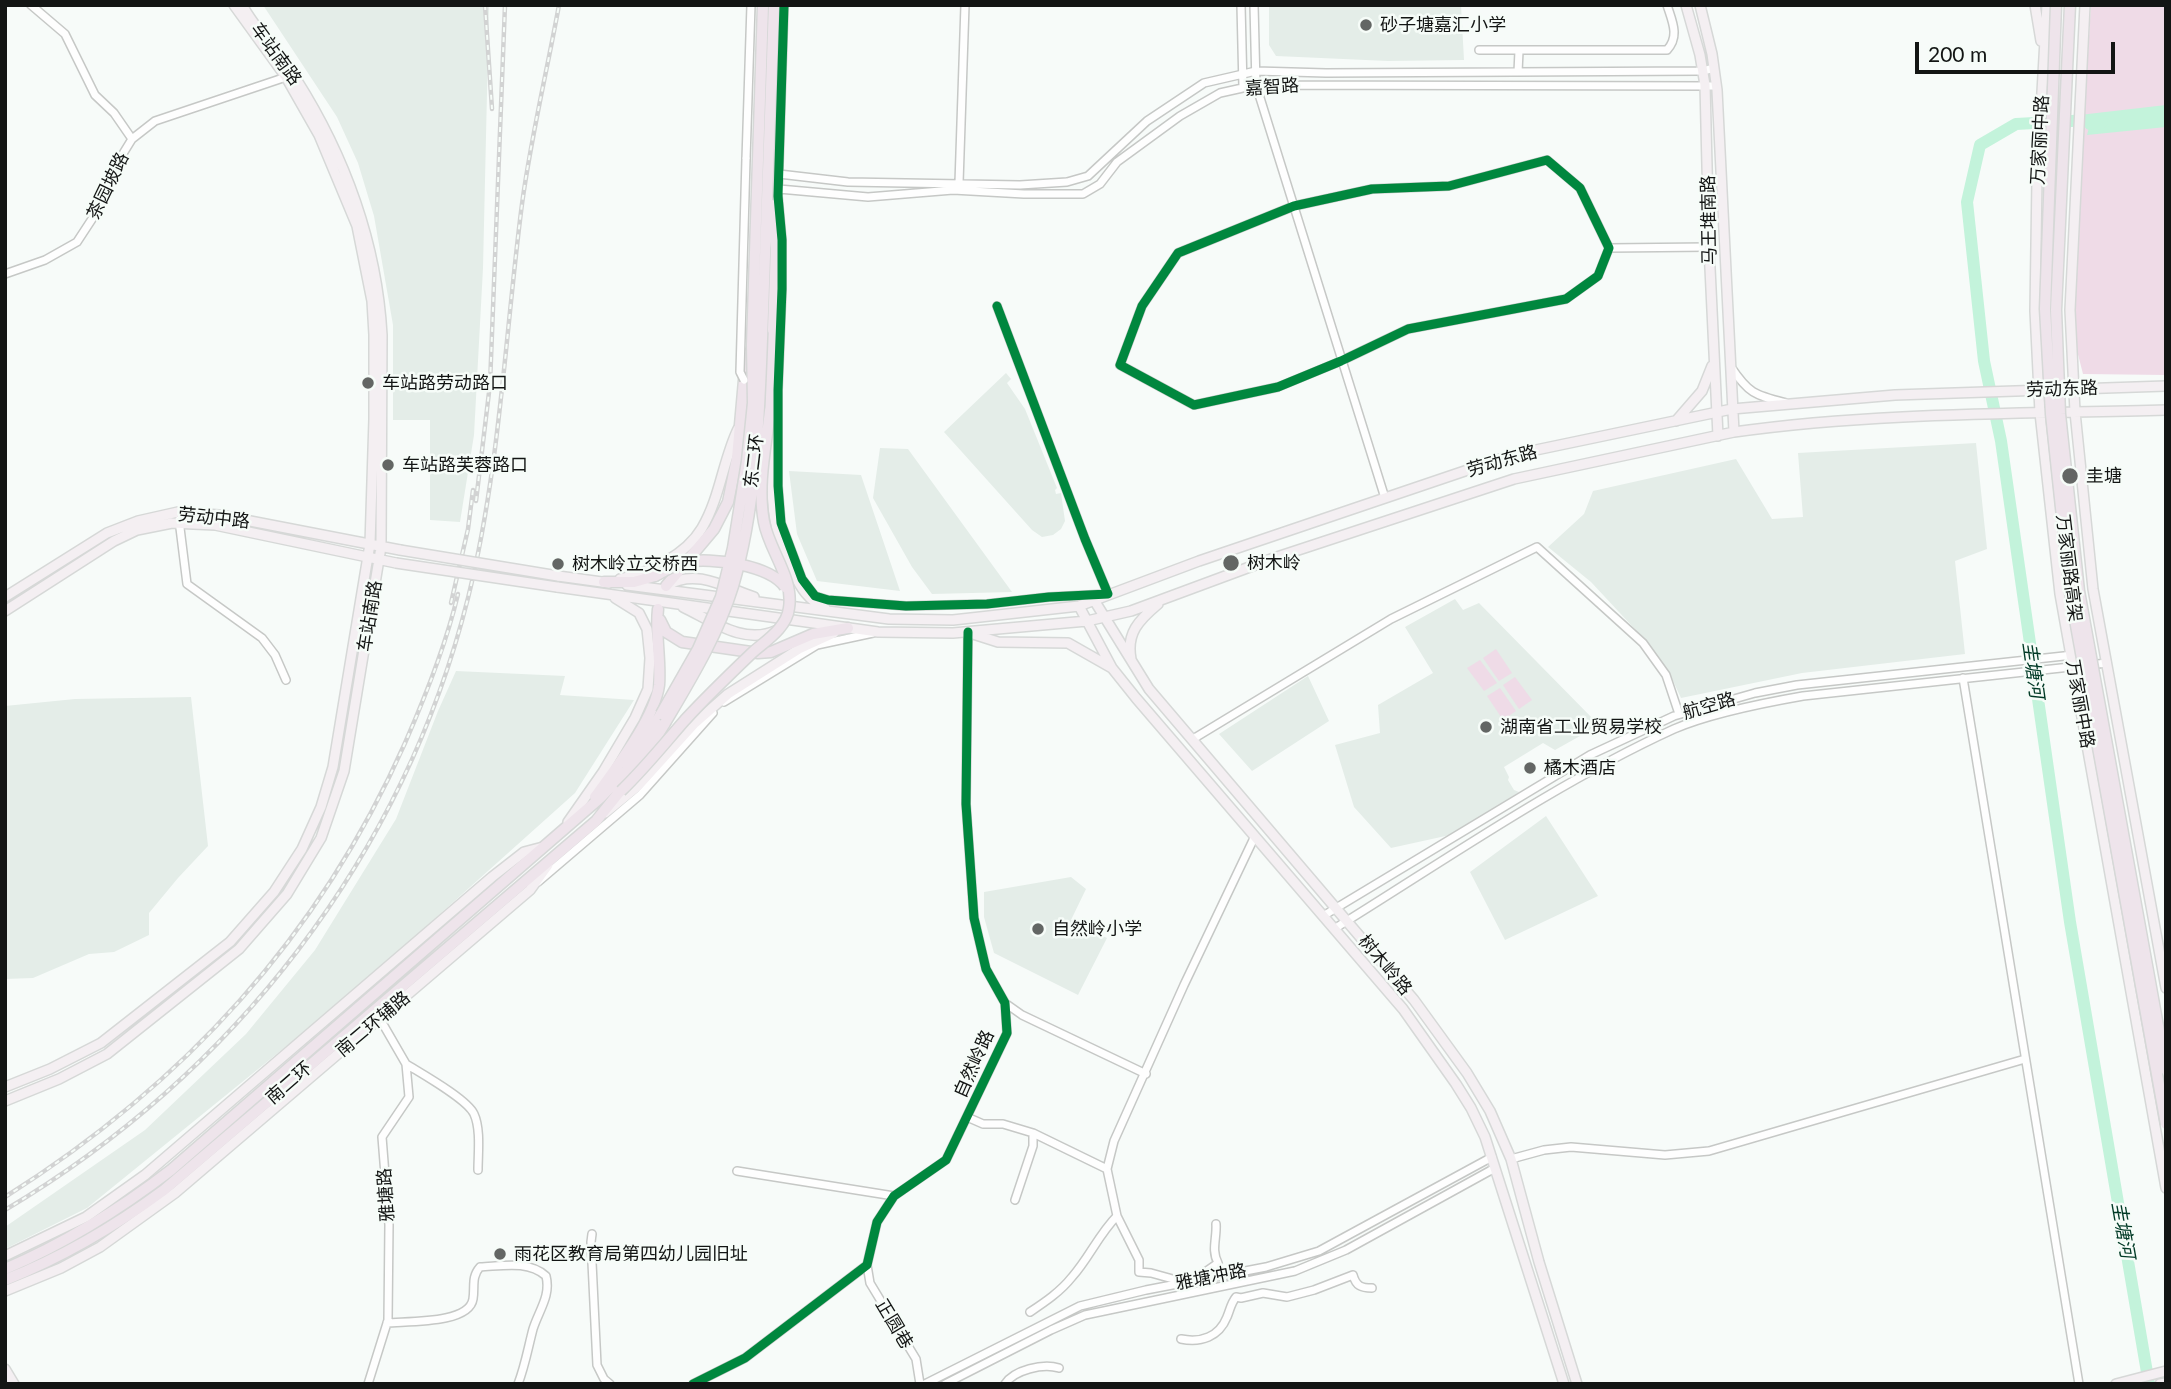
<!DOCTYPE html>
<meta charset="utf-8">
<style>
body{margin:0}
#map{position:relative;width:2171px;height:1389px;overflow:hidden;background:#f7fbf9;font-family:Lato,sans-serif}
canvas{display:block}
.frame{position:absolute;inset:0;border:7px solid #131514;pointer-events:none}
.scale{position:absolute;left:1915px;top:42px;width:200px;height:32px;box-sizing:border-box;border:4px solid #131514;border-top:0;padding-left:9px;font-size:21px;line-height:24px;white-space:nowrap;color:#131514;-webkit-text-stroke:5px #f6fcf8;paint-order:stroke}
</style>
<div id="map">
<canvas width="2171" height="1389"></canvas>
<div class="frame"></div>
<div class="scale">200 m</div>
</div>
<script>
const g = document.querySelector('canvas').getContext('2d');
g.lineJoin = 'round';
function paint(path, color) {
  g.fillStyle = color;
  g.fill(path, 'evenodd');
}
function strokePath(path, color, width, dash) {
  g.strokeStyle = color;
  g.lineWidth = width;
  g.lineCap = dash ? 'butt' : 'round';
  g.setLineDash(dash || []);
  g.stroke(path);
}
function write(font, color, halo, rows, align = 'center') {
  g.font = font + ' Lato,"Noto Sans SC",sans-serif';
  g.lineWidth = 5;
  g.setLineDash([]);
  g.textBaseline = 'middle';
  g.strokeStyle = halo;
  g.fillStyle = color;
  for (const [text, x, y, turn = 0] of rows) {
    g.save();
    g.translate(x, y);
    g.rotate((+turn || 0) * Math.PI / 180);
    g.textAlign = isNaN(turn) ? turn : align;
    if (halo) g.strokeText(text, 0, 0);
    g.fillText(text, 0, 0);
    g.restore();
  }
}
const built = new Path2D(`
 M263,5H489L483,268L474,435L460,522L430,520V420H393V325L374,216L358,163L337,117Z
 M1269,5H1461L1464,60L1388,61L1276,56L1269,45Z
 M1006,373L1011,379L1007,383L1025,409L1057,488L1055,490L1056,494L1061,493L1065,521L1061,529L1053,535L1042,537L1032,530L944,432Z
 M1976,443L1987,549L1955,561L1965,654L1802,673L1681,698L1668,670L1645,640L1591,582L1548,547L1584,514L1593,491L1736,459L1772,519L1803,517L1798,453Z
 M880,448L908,449L1012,592L932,594L912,567L873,498Z
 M789,471L861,475L900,591L817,581L797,534Z
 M1455,599L1463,610L1479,603L1596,722L1589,731L1555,750L1543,743L1504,767L1509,777L1508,780L1514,790L1519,792L1506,801L1450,835L1391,848L1354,807L1335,745L1380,733L1378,705L1433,673L1405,627Z
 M456,671L565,676L560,695L634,700L575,793L353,992L87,1208L5,1249V1227L145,1130L246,1034L315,950L396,819L438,711Z
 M1308,676L1329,721L1252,771L1219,734Z
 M191,697L208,846L178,878L149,913V935L114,952L89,954L33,978L5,979V706L75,699Z
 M1546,816L1598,896L1505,940L1470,872Z
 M1071,877L1086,889L1071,920L1107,938L1078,995L994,953L984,917V892Z`);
const green = new Path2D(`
 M2091,5H2166V375L2083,374L2071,327Z
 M1496,649L1512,673L1499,681L1483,658Z
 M1480,660L1497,683L1484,691L1467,668Z
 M1515,677L1532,700L1519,709L1503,685Z
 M1500,688L1516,711L1503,720L1487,696Z`);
const water = new Path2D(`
 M2166,105V127L2087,135L2090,124L2088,114Z`);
const river = new Path2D(`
 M2102,122L2090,124V120L2016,124L1980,145L1967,202L1984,361L2001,441L2070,922L2149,1384`);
const minor = new Path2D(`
 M31,5L65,34L95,95L114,113L132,139
 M784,5L778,196L782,240V289L778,390V486L781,523L802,579L815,596L828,600L906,606L987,604L1049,597L1108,594L1085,539L997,306
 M1241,5L1243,88
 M1254,5L1256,85L1385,498
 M1479,50H1667C1680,36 1672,21 1667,5
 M1518,72L1519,51
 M746,159L751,5
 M1547,160L1580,188L1609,248L1598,276L1566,299L1408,329L1341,361L1278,387L1194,405L1120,365L1142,306L1178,253L1294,206L1372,189L1449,186Z
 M779,174L848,182L1020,185L1067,182L1088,176L1147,121L1204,83L1256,71L1326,73L1703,71L1714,68
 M959,183L965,5
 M779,189L868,197L953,190L1024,194H1083L1100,184L1117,162L1180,116L1220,93L1256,85L1716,86
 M1609,248L1709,247
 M5,274L45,260L77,242L94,216L102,194L124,152L132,139L155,121L289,76
 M1731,367C1749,394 1755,395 1786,403
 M179,520L187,584L262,638L275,655L286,680
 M1963,678L2079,1384
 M724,702L817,645L873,633
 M1193,739L1391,619L1537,547L1643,643L1666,675L1679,714
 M538,882L640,795L713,713
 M1323,916L1590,755L1674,716L1755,693L1797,685L2073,655
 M1334,929C1444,861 1556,783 1674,729C1711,713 1763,703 1803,696L2107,663
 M1005,1003L1022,1015L1146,1074
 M406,1064C422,1074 467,1099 474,1114C481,1129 478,1154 478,1170
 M967,1117L983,1124H1003L1033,1133L1107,1169L1117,1216L1139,1260V1272L1151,1273L1180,1281
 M1511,1159L1544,1150L1571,1147L1665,1155L1709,1151L2025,1059
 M1107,1169L1114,1141L1184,985L1255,836
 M737,1171L894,1196
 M1015,1200L1033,1146V1133
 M592,1234L591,1242L597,1365L604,1379L610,1384
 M867,1265L870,1283L916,1359L920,1384
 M1195,1279L1218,1263C1211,1250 1217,1238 1216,1224
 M1030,1312C1045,1302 1060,1292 1072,1277C1089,1258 1099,1234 1117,1216
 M387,1323C408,1321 469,1324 473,1299C475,1287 471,1277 480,1267C502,1266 528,1260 546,1276C551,1296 539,1310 533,1329C528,1348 525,1366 518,1384
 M1181,1339C1201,1343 1219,1337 1227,1317C1230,1310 1231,1303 1236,1297L1241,1298L1263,1293L1287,1297L1314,1290L1353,1275C1356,1286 1361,1288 1372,1288
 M368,1384L388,1320L389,1225L382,1137L409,1097L406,1064L380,1019
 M693,1384L745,1358L867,1265L877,1222L894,1196L946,1160L1007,1033L1005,1003L986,969L974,918L966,804L968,632
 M925,1384L1080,1306L1146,1290L1266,1267L1319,1251L1492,1157
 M945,1384L1051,1330L1085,1315L1295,1271L1346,1250L1495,1168
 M1005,1384C1014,1370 1043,1363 1059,1368`);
const major = new Path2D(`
 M1686,5L1700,55L1705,85L1709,247L1718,436
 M1700,5L1712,54L1717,90L1734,432
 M2035,5L2041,41
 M2047,5L2037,179L2035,311L2040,413L2060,594L2166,1188
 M2085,5L2070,310L2075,412L2093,589L2166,988
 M1676,421L1702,391L1712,366
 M771,429C773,484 766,521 793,572C801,588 808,600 825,608
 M558,576L609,583
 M620,579C649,573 686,555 702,528C720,498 723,460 738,429
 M627,585L889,619L953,620L1079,606L1199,561L1512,455L1732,409L1895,395L2166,386
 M668,585C697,568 726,588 754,597
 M557,587L878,632L953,633L1087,621L1131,611L1274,558L1514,479L1734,432C1876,412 2022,414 2166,410
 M5,597L107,533L138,521L178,512L219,515L400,550
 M1094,600L1149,689L1414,1000L1467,1073L1490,1111L1511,1159L1539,1262L1577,1384
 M1079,606L1112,668L1136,698L1403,1009L1456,1084L1471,1108L1485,1137L1564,1384
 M683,607C712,621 745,646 777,630
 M5,611L114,541L137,530L172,523L215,525L396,563
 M973,634L998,642L1068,643L1112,668
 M1131,659C1126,633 1139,620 1158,604
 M605,813L638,786L695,723L728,694L799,649L834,633
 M568,822L603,772L635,718L648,689L650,658L647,629L639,613L615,598
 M5,1087L50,1069L101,1043L230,942L274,892L302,849L321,807L333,767L370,544L374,419V335L372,301L357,226L319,135L286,77L234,5
 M5,1101L59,1079L107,1054L239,949L287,894L321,838L344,771L381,547L382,335C377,244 345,156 296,79C279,53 257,32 242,5
 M5,1256L86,1217L145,1175L492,877L524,852L543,847
 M5,1291L61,1268L100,1247L175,1193L530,890L548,865
 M5,1369L14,1384
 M2116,1384L2166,1371
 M2160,1384L2166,1383`);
const highway = new Path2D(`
 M770,411L773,330
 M604,582H634L655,576
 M666,586L714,529L728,502L737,458L744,380L750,352
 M660,620L666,632L682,642L758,653L771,652L813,634L848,628
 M634,773L665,723
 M595,797C615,769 655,718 659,685C661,660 655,634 658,609
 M5,1269C66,1243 119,1210 171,1170L600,798L626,771L661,714
 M5,1280C63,1257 114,1227 164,1190L596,821L625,785`);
const rail = new Path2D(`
 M485,5L492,109
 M476,501L490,384L505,5
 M451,603L468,529L473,490
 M5,1197C184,1084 319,937 405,743C426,695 446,645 458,594
 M5,1210C234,1074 403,857 468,598C500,469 505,335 522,204C531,137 547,71 559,5`);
const minorBridge = new Path2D(`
 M744,380L740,372L746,159`);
const majorBridge = new Path2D(`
 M400,550L558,576
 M396,563L557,587`);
const highwayBridge = new Path2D(`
 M2056,5L2045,309L2051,414L2070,592L2166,1124
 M2070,5L2056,310L2060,414L2079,591L2166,1070
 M773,205L776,249L773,330
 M655,576C665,571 674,564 686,562C711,557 770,565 785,587
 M661,714L698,649L721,597L733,548L747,461L753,403L752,345L763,5
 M665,723C691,679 718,635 733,586C756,509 759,419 762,339C767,228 769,116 774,5
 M621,791C644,769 664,744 685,720C707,696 730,674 753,652C767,640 787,627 789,608C794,578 769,550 764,522C757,485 766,447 770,411`);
const cycleway = new Path2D(`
 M784,5L778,196L782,240V289L778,390V486L781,523L802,579L815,596L828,600L906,606L987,604L1049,597L1108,594L1085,539L997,306
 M1547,160L1580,188L1609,248L1598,276L1566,299L1408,329L1341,361L1278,387L1194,405L1120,365L1142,306L1178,253L1294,206L1372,189L1449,186Z
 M693,1384L745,1358L867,1265L877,1222L894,1196L946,1160L1007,1033L1005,1003L986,969L974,918L966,804L968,632`);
const markers = [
 [1366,25,7,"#636664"],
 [368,383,7,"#636664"],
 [388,465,7,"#636664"],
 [2070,476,9,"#636664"],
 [1231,563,9,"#636664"],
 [558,564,7,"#636664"],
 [1486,727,7,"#636664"],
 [1530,768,7,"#636664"],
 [1038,929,7,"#636664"],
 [500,1254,7,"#636664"]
];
const poiNames = [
 ["砂子塘嘉汇小学",1380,25],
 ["车站路劳动路口",382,383],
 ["车站路芙蓉路口",402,465],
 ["圭塘",2086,476],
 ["树木岭",1247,563],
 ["树木岭立交桥西",572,564],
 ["湖南省工业贸易学校",1500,727],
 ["橘木酒店",1544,768],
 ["自然岭小学",1052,929],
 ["雨花区教育局第四幼儿园旧址",514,1254]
];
const streetNames = [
 ["车站南路",276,54,54],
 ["嘉智路",1272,87,-4],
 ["万家丽中路",2040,140,-87],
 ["茶园坡路",108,186,-64],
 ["马王堆南路",1709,220,-91],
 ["劳动东路",2062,389,-2],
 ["东二环",754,461,-83],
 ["劳动东路",1502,461,-16],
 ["劳动中路",214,518,6],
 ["万家丽路高架",2069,568,83],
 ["车站南路",370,616,-81],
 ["万家丽中路",2080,704,80],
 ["航空路",1709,706,-16],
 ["树木岭路",1385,965,50],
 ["南二环辅路",373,1024,-40],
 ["自然岭路",974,1064,-66],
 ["南二环",289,1083,-41],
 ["雅塘路",386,1195,-94],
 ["雅塘冲路",1211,1277,-11],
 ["正圆巷",894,1324,59]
];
const waterNames = [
 ["圭塘河",2033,670,82],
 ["圭塘河",2123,1230,80]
];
paint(built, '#e4ede8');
paint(green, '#efdbe7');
paint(water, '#c3f3db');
strokePath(river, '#c3f3db', 12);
strokePath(minor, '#c6c8c6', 10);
strokePath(major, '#d6d8d7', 12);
strokePath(highway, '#d6d8d7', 13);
strokePath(minor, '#fefefe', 7);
strokePath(major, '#f4eff2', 9);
strokePath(highway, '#eee4eb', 10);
strokePath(rail, '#d2d3d3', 4.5);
strokePath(rail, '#f6fcf8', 2, [5]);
strokePath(minorBridge, '#c6c8c6', 10, []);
strokePath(majorBridge, '#d6d8d7', 12, []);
strokePath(highwayBridge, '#d6d8d7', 13, []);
strokePath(minorBridge, '#fefefe', 7);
strokePath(majorBridge, '#f4eff2', 9);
strokePath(highwayBridge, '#eee4eb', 10);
strokePath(cycleway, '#00873e', 9);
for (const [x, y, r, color] of markers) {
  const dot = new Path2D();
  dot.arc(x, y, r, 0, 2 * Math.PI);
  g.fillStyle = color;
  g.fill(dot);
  strokePath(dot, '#f6fcf8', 2.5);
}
write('18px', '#131514', '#f6fcf8', poiNames, 'left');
write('18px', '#131514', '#f6fcf8', streetNames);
write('italic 19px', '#013a26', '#f6fcf8', waterNames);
</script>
